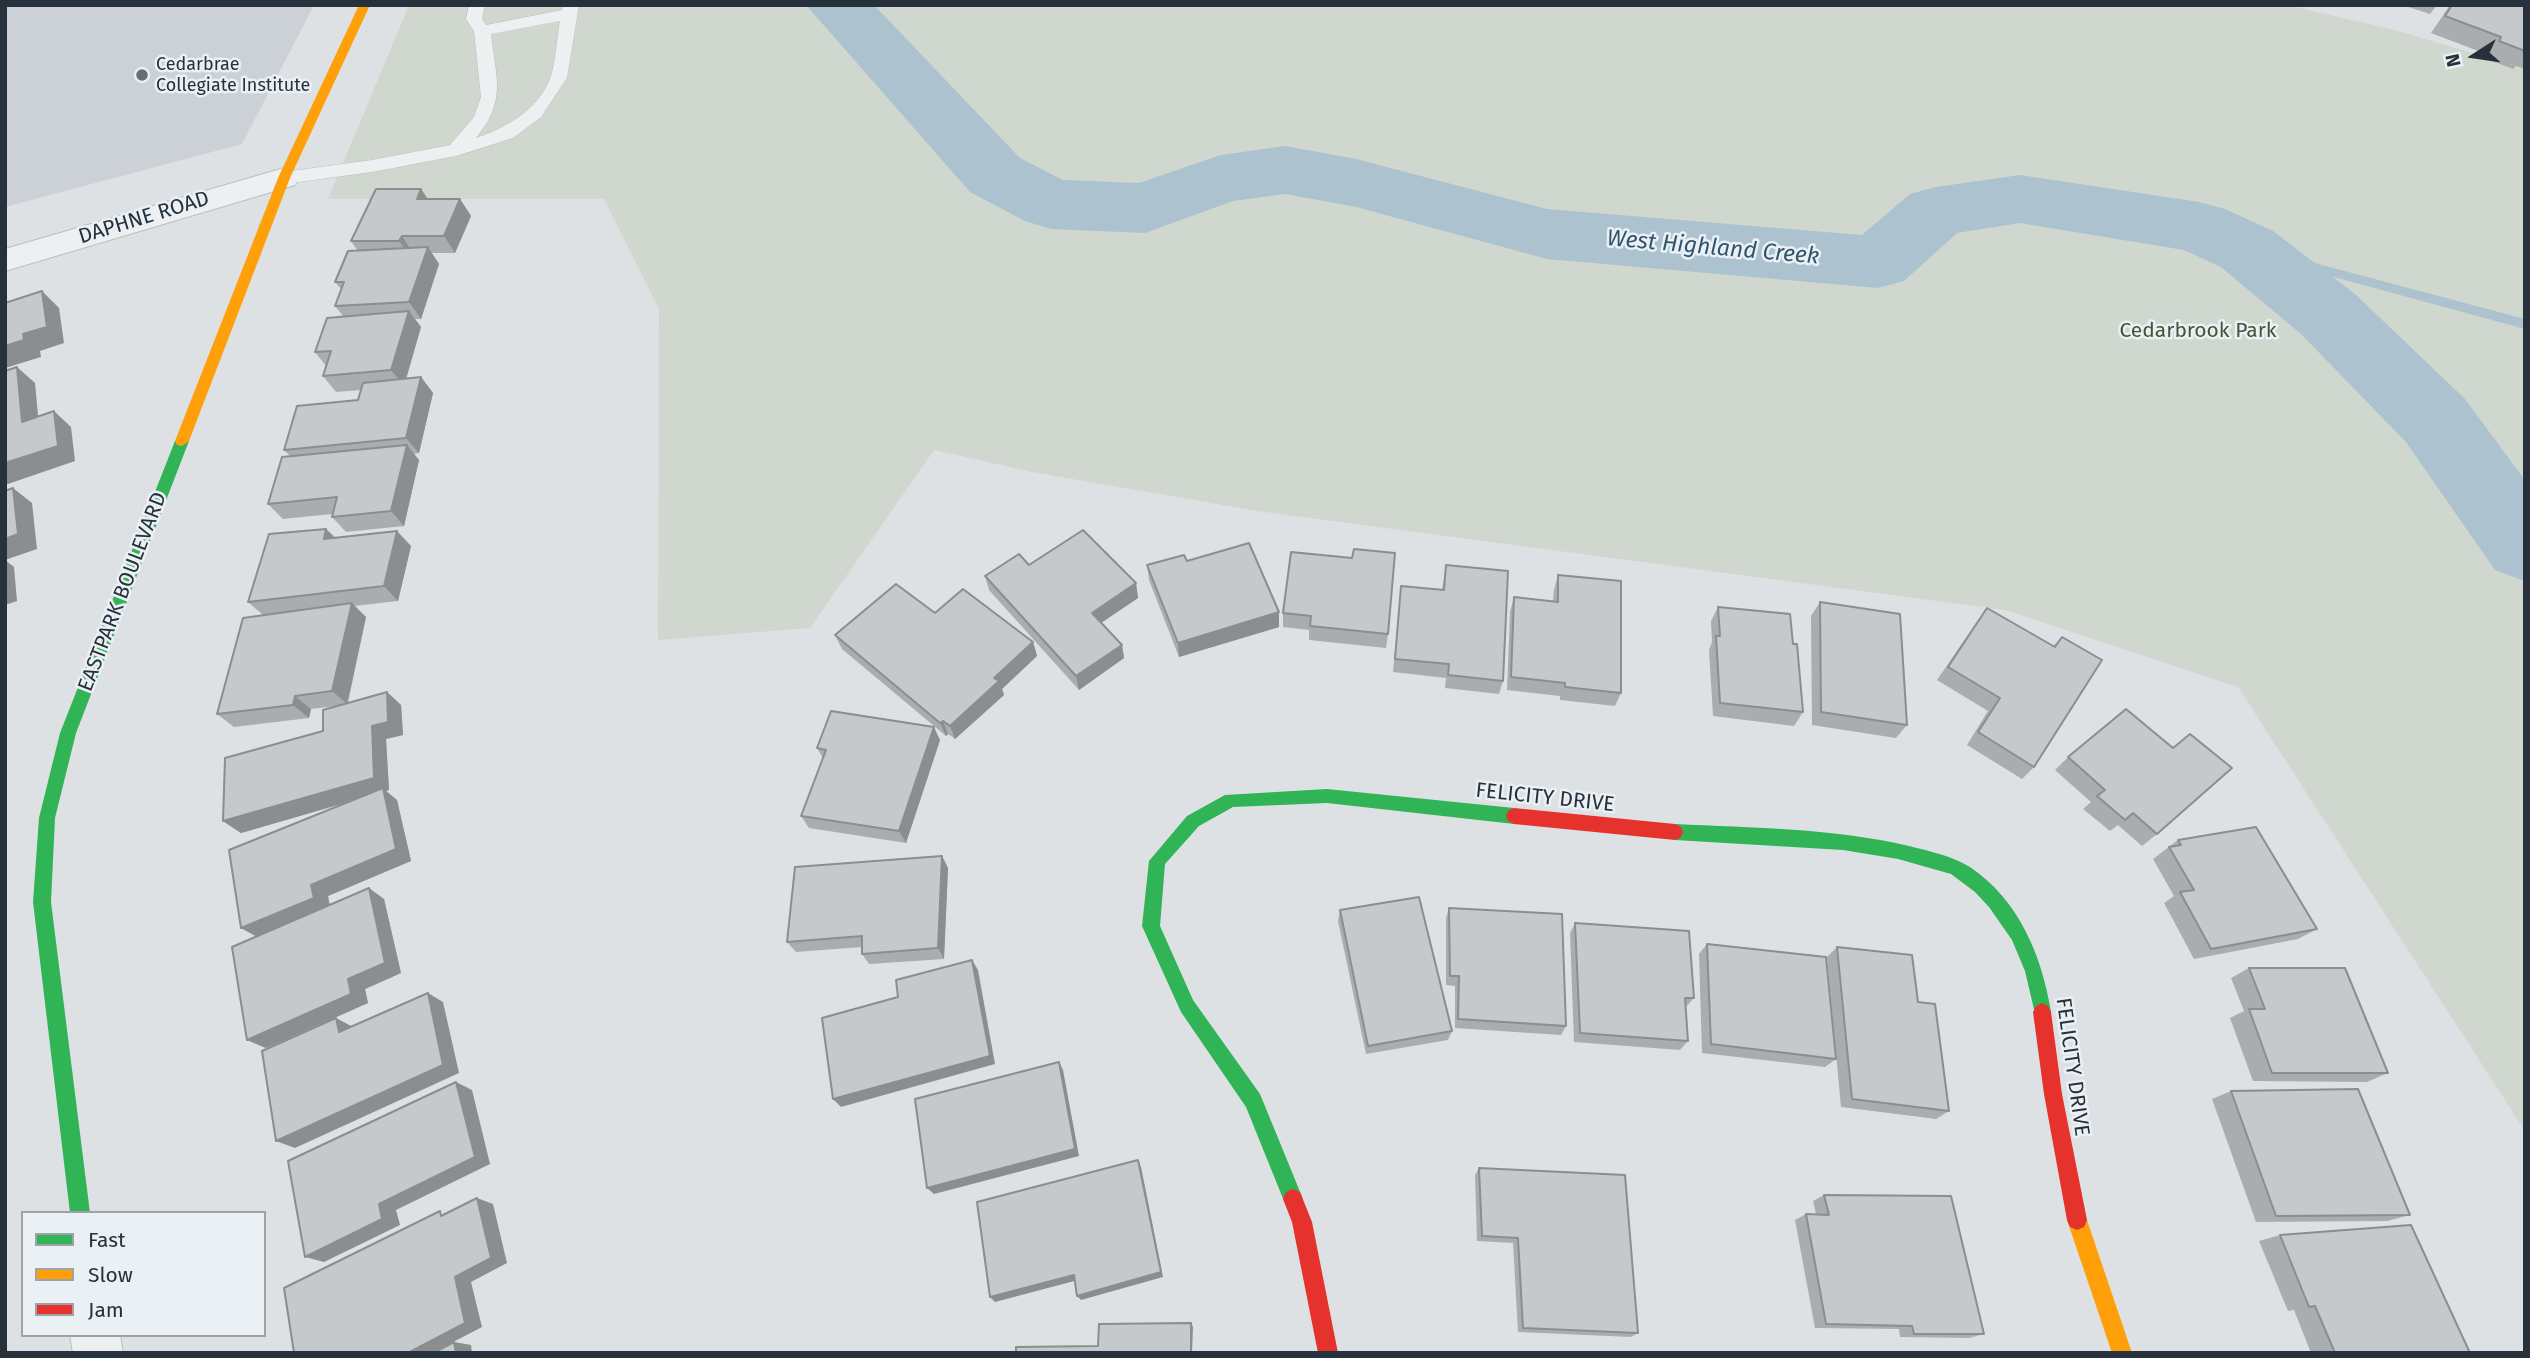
<!DOCTYPE html>
<style>
body{margin:0}
#map{position:relative;width:2530px;height:1358px;overflow:hidden;background:#dee1e4;font-family:"Fira Sans",sans-serif}
canvas{display:block}
.frame{position:absolute;inset:0;border:7px solid #26313b;pointer-events:none}
.legend{position:absolute;left:21px;top:1211px;width:245px;height:126px;box-sizing:border-box;background:#ebf0f4;border:2px solid #9ca4aa;margin:0;padding:9px 12px;list-style:none;font-size:21px;color:#26313b}
.legend li{display:flex;align-items:center;gap:14px;height:35px}
.legend b{width:35px;border:2px solid #9ca4aa}
.north{position:absolute;left:2439px;top:21px;width:70px;height:70px;-webkit-text-stroke:5px #ebf0f4;paint-order:stroke;rotate:258deg;font-size:19px;font-weight:700;line-height:28px;text-align:center;color:#26313b}
.north::after{content:'';display:block;margin:auto;width:24px;height:32px;background:#26313b;clip-path:polygon(50% 0,100% 100%,50% 72%,0 100%)}
</style>
<div id="map">
<canvas width="2530" height="1358"></canvas>
<div class="frame"></div>
<ul class="legend">
<li><b style="height:9px;background:#30b455"></b>Fast</li>
<li><b style="height:9px;background:#ff9f0a"></b>Slow</li>
<li><b style="height:9px;background:#e5322d"></b>Jam</li>
</ul>
<div class="north">N</div>
</div>
<script>
const g = document.querySelector('canvas').getContext('2d');
g.lineJoin = 'round';
function paint(path, color) {
  g.fillStyle = color;
  g.fill(path, 'evenodd');
}
function strokePath(path, color, width, dash) {
  g.strokeStyle = color;
  g.lineWidth = width;
  g.lineCap = dash ? 'butt' : 'round';
  g.setLineDash(dash || []);
  g.stroke(path);
}
function write(font, color, halo, rows, align = 'center') {
  g.font = font + ' "Fira Sans",sans-serif';
  g.lineWidth = 5;
  g.setLineDash([]);
  g.textBaseline = 'middle';
  g.strokeStyle = halo;
  g.fillStyle = color;
  for (const [text, x, y, turn = 0] of rows) {
    g.save();
    g.translate(x, y);
    g.rotate((+turn || 0) * Math.PI / 180);
    g.textAlign = isNaN(turn) ? turn : align;
    if (halo) g.strokeText(text, 0, 0);
    g.fillText(text, 0, 0);
    g.restore();
  }
}
const built = new Path2D(`
 M5,5H314L242,144L5,207Z`);
const green = new Path2D(`
 M409,5H2287L2399,31L2525,69V1131L2238,687L2005,610L1257,511L1032,472L934,450L810,628L658,640L659,309L604,199H328Z`);
const stream = new Path2D(`
 M2247,245L2525,319V329L2242,252V246Z`);
const river = new Path2D(`
 M806,5H874L1020,158L1063,180L1139,183L1221,155L1285,146L1356,159L1547,209L1862,235L1910,194L1936,187L2020,175L2199,202L2225,209L2273,231L2355,294L2464,398L2525,480V581L2495,570L2406,442L2301,334L2221,267L2184,250L2020,223L1957,233L1904,281L1878,288L1547,259L1356,207L1285,194L1233,201L1145,233L1051,229L1025,221L970,192Z`);
const lane = new Path2D(`
 M469,5H485L482,19L486,25L562,10L563,5H579L567,78L541,117L513,138L456,156L372,172L284,184L278,182L275,178L284,172L372,160L450,145L474,117L481,97L474,31L466,19ZM560,21C557,38 556,59 551,76C540,109 506,128 476,138C507,100 496,79 491,34Z`);
const street = new Path2D(`
 M284,168L295,171L299,178L295,185L5,271V249Z
 M70,1335H120L123,1353H73Z`);
const fast = new Path2D(`
 M182,436L189,441L76,733L55,818L51,902L90,1213H70L33,902L39,818L60,733L175,441Z
 M1327,789L1514,808L1520,811L1522,816L1520,821L1514,824L1327,803L1233,807L1199,826L1165,864L1160,926L1193,1000L1260,1094L1303,1199L1300,1206L1293,1209L1286,1206L1246,1107L1181,1012L1142,926L1149,861L1187,816L1225,795Z
 M1675,824C1753,828 1833,828 1909,846C1929,851 1952,856 1970,867C2019,900 2042,956 2051,1012L2048,1018L2042,1021L2036,1018L2025,971L2012,940L1989,907L1975,892L1951,874L1898,859L1843,850L1675,840L1669,837L1667,832L1669,827Z`);
const slow = new Path2D(`
 M359,5H370L290,178L189,441L182,446L177,445L175,441L278,178Z
 M2077,1210L2084,1213L2087,1220L2132,1353H2112L2067,1220L2070,1213Z`);
const jam = new Path2D(`
 M1514,808L1675,824L1681,827L1683,832L1681,837L1675,840L1514,824L1508,821L1506,816L1508,811Z
 M2042,1003L2048,1006L2051,1012L2062,1094L2087,1220L2084,1227L2077,1230L2070,1227L2067,1220L2044,1094L2033,1012L2036,1006Z
 M1293,1189L1300,1192L1312,1222L1338,1353H1318L1292,1222L1283,1199L1286,1192Z`);
const wall = new Path2D(`
 M2402,5H2437L2430,14Z
 M2450,5H2525V69L2516,66L2513,69L2484,58L2486,54L2431,33Z
 M421,189L428,199H460L471,216L455,253H431L439,264L421,319H415L421,327L406,379L421,377L433,393L419,453L414,454L419,460L404,526L346,532L332,517V514L283,519L268,504L290,456L284,450L358,400L361,390L336,392L323,376L326,366L315,352L343,316L335,306L341,289L335,282L358,251L351,241Z
 M326,529L335,537L411,546L398,601L354,606L366,617L348,703L387,692L401,705L403,735L386,739L389,790L386,791L397,800L411,861L328,896L330,905L384,899L401,973L365,989L368,1003L266,1048L247,1040L256,936L241,928L347,802L241,833L223,821L323,731L337,706L311,709L309,718L234,727L217,714L263,615L248,602Z
 M1291,552L1388,634L1386,648L1309,640V630L1283,627V613Z
 M1187,561L1279,612V627L1179,657L1149,580L1147,565Z
 M1029,565L1136,583L1138,598L1101,623L1122,645L1124,658L1079,690L989,590L985,576Z
 M1446,565L1503,681L1499,694L1445,688L1446,678L1393,672L1401,586L1442,590Z
 M1558,575L1621,693L1615,706L1560,700V696L1507,690L1510,612L1514,597L1553,602L1554,590Z
 M1820,602L1907,725L1896,738L1812,725L1811,616Z
 M1718,607L1793,644L1803,712L1794,726L1713,716L1709,650L1712,642L1711,621Z
 M1987,608L2053,646L2062,637L2034,767L2022,779L1967,745L1988,711L1937,680L1976,623Z
 M935,613L1033,642L1037,656L1002,689L1004,695L955,739L948,734L946,736L842,649L835,635Z
 M940,740L906,843L809,828L801,816L823,758L817,748Z
 M2068,757L2157,834L2142,846L2118,825L2110,831L2083,809L2091,802L2055,770Z
 M2178,840L2317,929L2298,939L2194,959L2164,903L2174,896L2153,859Z
 M942,856L948,868L944,959L869,964L862,954V947L796,952L787,942Z
 M1449,908L1566,1026L1561,1035L1455,1028V986L1446,985V918Z
 M1340,910L1452,1031L1448,1040L1366,1054L1338,921Z
 M1575,923L1694,998L1686,1007L1688,1041L1680,1050L1574,1042L1570,933Z
 M1707,944L1836,1059L1825,1067L1702,1053L1699,954Z
 M1837,947L1918,1002L1949,1111L1936,1119L1841,1107L1827,957Z
 M2249,968L2388,1073L2367,1082L2253,1081L2230,1018L2244,1011L2231,978Z
 M2231,1091L2410,1215L2387,1221L2256,1222L2212,1099Z
 M1479,1168L1638,1333L1631,1337L1518,1332L1513,1243L1477,1241L1475,1175Z
 M1824,1195L1984,1334L1969,1338L1900,1337L1899,1329L1815,1328L1795,1220L1806,1214H1816L1813,1201Z
 M2280,1235L2470,1353H2311L2294,1310L2288,1311L2259,1241Z`);
const shadedWall = new Path2D(`
 M421,189L432,206L417,199Z
 M460,199L471,216L455,253L444,236Z
 M402,236L413,253L411,257L399,241Z
 M428,247L439,264L421,319L409,302Z
 M42,291L59,308L64,343L40,351L41,357L5,368V346L23,334Z
 M409,311L421,327L404,386L391,370Z
 M17,367L35,383L40,437L22,422Z
 M421,377L433,393L419,453L406,438Z
 M54,411L71,427L75,461L5,485V463Z
 M407,445L419,460L404,526L391,511Z
 M13,488L32,503L37,549L5,560V539Z
 M326,529L341,544L324,539Z
 M397,531L411,546L398,601L384,586Z
 M5,560L14,567L17,601L5,605Z
 M1136,583L1138,598L1095,627L1092,613Z
 M352,603L366,617L347,704L332,691Z
 M1279,612V627L1179,657L1178,643Z
 M1033,642L1037,656L1002,689L1004,695L955,739L950,726L994,678Z
 M1122,645L1124,658L1079,690L1076,676Z
 M387,692L401,705L403,735L386,739L389,790L386,791L397,800L411,861L328,896L330,909L259,938L241,928L311,885L383,792L241,833L223,821L372,726Z
 M295,696L311,709L309,718L293,705Z
 M943,721L948,734L946,736L940,723Z
 M934,727L940,740L906,843L899,831Z
 M942,856L948,868L944,959L938,948Z
 M369,888L384,899L401,973L365,989L368,1003L266,1048L247,1040L348,979Z
 M972,960L978,970L995,1064L841,1107L833,1099Z
 M428,993L443,1002L459,1073L295,1148L276,1141Z
 M336,1018L353,1027L339,1032Z
 M1059,1062L1063,1070L1079,1156L934,1194L927,1188Z
 M456,1082L472,1090L490,1164L396,1210L400,1225L324,1262L305,1257L379,1204Z
 M1138,1160L1141,1167L1163,1277L1081,1300L1077,1296Z
 M477,1198L493,1204L507,1263L471,1282L482,1327L432,1353H408L455,1277Z
 M1074,1275L1078,1280L995,1302L990,1297Z
 M1191,1323L1193,1327L1192,1353H1191Z
 M454,1342L471,1345L472,1353H456Z`);
const building = new Path2D(`
 M2452,5H2525V51L2499,41L2501,37L2445,16Z
 M376,189H421L417,199H460L444,236H402L399,241H351Z
 M428,247L409,302L335,306L344,282H335L348,251Z
 M42,291L47,327L23,334L24,340L5,346V303Z
 M409,311L391,370L323,376L331,351L315,352L327,318Z
 M17,367L22,422L54,411L58,446L5,463V371Z
 M421,377L406,438L284,450L297,406L358,400L363,383Z
 M407,445L391,511L332,517L337,497L268,504L282,457Z
 M13,488L18,534L5,539V491Z
 M326,529L324,539L397,531L384,586L248,602L269,534Z
 M1083,530L1136,583L1092,613L1122,645L1076,676L985,576L1019,554L1029,565Z
 M1249,543L1279,612L1178,643L1147,565L1184,555L1187,561Z
 M1354,549L1395,553L1388,634L1310,626L1311,616L1283,613L1291,552L1352,558Z
 M1446,565L1508,571L1503,681L1448,675L1449,664L1395,659L1401,586L1444,590Z
 M1558,575L1621,581V693L1565,687V683L1511,677L1514,597L1558,602Z
 M896,584L935,613L963,589L1033,642L994,678L999,681L950,726L943,721L940,723L835,635Z
 M1820,602L1900,614L1907,725L1821,712Z
 M352,603L332,691L295,696L293,705L217,714L243,618Z
 M1718,607L1790,614L1793,644H1797L1803,712L1720,703L1716,636H1720Z
 M1987,608L2055,647L2062,637L2102,660L2034,767L1978,732L2000,698L1948,667Z
 M387,692L388,722L372,726L374,778L223,821L225,758L323,731V710Z
 M2126,709L2173,748L2190,734L2232,768L2157,834L2133,813L2125,820L2097,796L2105,790L2068,757Z
 M831,711L934,727L899,831L801,816L826,750L817,748Z
 M383,788L396,849L311,885L314,898L241,928L229,850Z
 M2256,827L2317,929L2211,949L2180,892L2194,890L2169,847L2181,845L2178,840Z
 M942,856L938,948L862,954V936L787,942L795,867Z
 M369,888L385,963L348,979L351,994L247,1040L232,947Z
 M1419,897L1452,1031L1368,1046L1340,910Z
 M1449,908L1562,914L1566,1026L1458,1019L1459,976H1450Z
 M1575,923L1689,931L1694,998H1685L1688,1041L1580,1033Z
 M1707,944L1826,957L1836,1059L1711,1044Z
 M1837,947L1912,955L1918,1002L1935,1004L1949,1111L1852,1099Z
 M972,960L990,1056L833,1099L822,1018L898,997L896,980Z
 M2249,968H2345L2388,1073H2272L2249,1009H2265Z
 M428,993L443,1065L276,1141L262,1051L336,1018L339,1032Z
 M1059,1062L1075,1149L927,1188L915,1099Z
 M456,1082L475,1157L379,1204L382,1219L305,1257L288,1161Z
 M2358,1089L2410,1215L2276,1216L2231,1091Z
 M1138,1160L1161,1272L1077,1296L1074,1275L990,1297L977,1202Z
 M1479,1168L1625,1175L1638,1333L1523,1328L1518,1238L1482,1236Z
 M1824,1195L1951,1196L1984,1334H1914L1912,1326L1826,1324L1806,1214L1829,1215Z
 M477,1198L491,1258L455,1277L465,1323L408,1353H294L284,1288L440,1211L441,1216Z
 M2411,1225L2470,1353H2335L2315,1306L2309,1307L2280,1235Z
 M1191,1323V1353H1016V1347L1098,1346L1099,1324Z
 M454,1342L456,1353H433Z`);
const markers = [
 [142,75,7,"#666f76"]
];
const farPoinames = [
 ["Cedarbrae",156,65],
 ["Collegiate Institute",156,86]
];
const streetNames = [
 ["DAPHNE ROAD",144,218,-17],
 ["EASTPARK BOULEVARD",123,592,-69],
 ["FELICITY DRIVE",1545,798,6],
 ["FELICITY DRIVE",2072,1067,82]
];
const parkNames = [
 ["Cedarbrook Park",2198,331]
];
const waterNames = [
 ["West Highland Creek",1713,248,5]
];
paint(built, '#ccd1d7');
paint(green, '#d0d7cf');
paint(stream, '#acc2cf');
paint(river, '#acc2cf');
strokePath(lane, '#bcbfc2', 1);
strokePath(street, '#bcbfc2', 2);
paint(lane, '#edeff0');
paint(street, '#edeff0');
paint(fast, '#30b455');
paint(slow, '#ff9f0a');
paint(jam, '#e5322d');
paint(wall, '#aaadaf');
paint(shadedWall, '#8b8d8f');
paint(building, '#c6c9cc');
strokePath(building, '#8b8d8f', 2);
for (const [x, y, r, color] of markers) {
  const dot = new Path2D();
  dot.arc(x, y, r, 0, 2 * Math.PI);
  g.fillStyle = color;
  g.fill(dot);
  strokePath(dot, '#ebf0f4', 2.5);
}
write('18px', '#26313b', '#ebf0f4', farPoinames, 'left');
write('21px', '#26313b', '#ebf0f4', streetNames);
write('21px', '#3f5734', '#ebf0f4', parkNames);
write('italic 23px', '#31556e', '#ebf0f4', waterNames);
</script>
